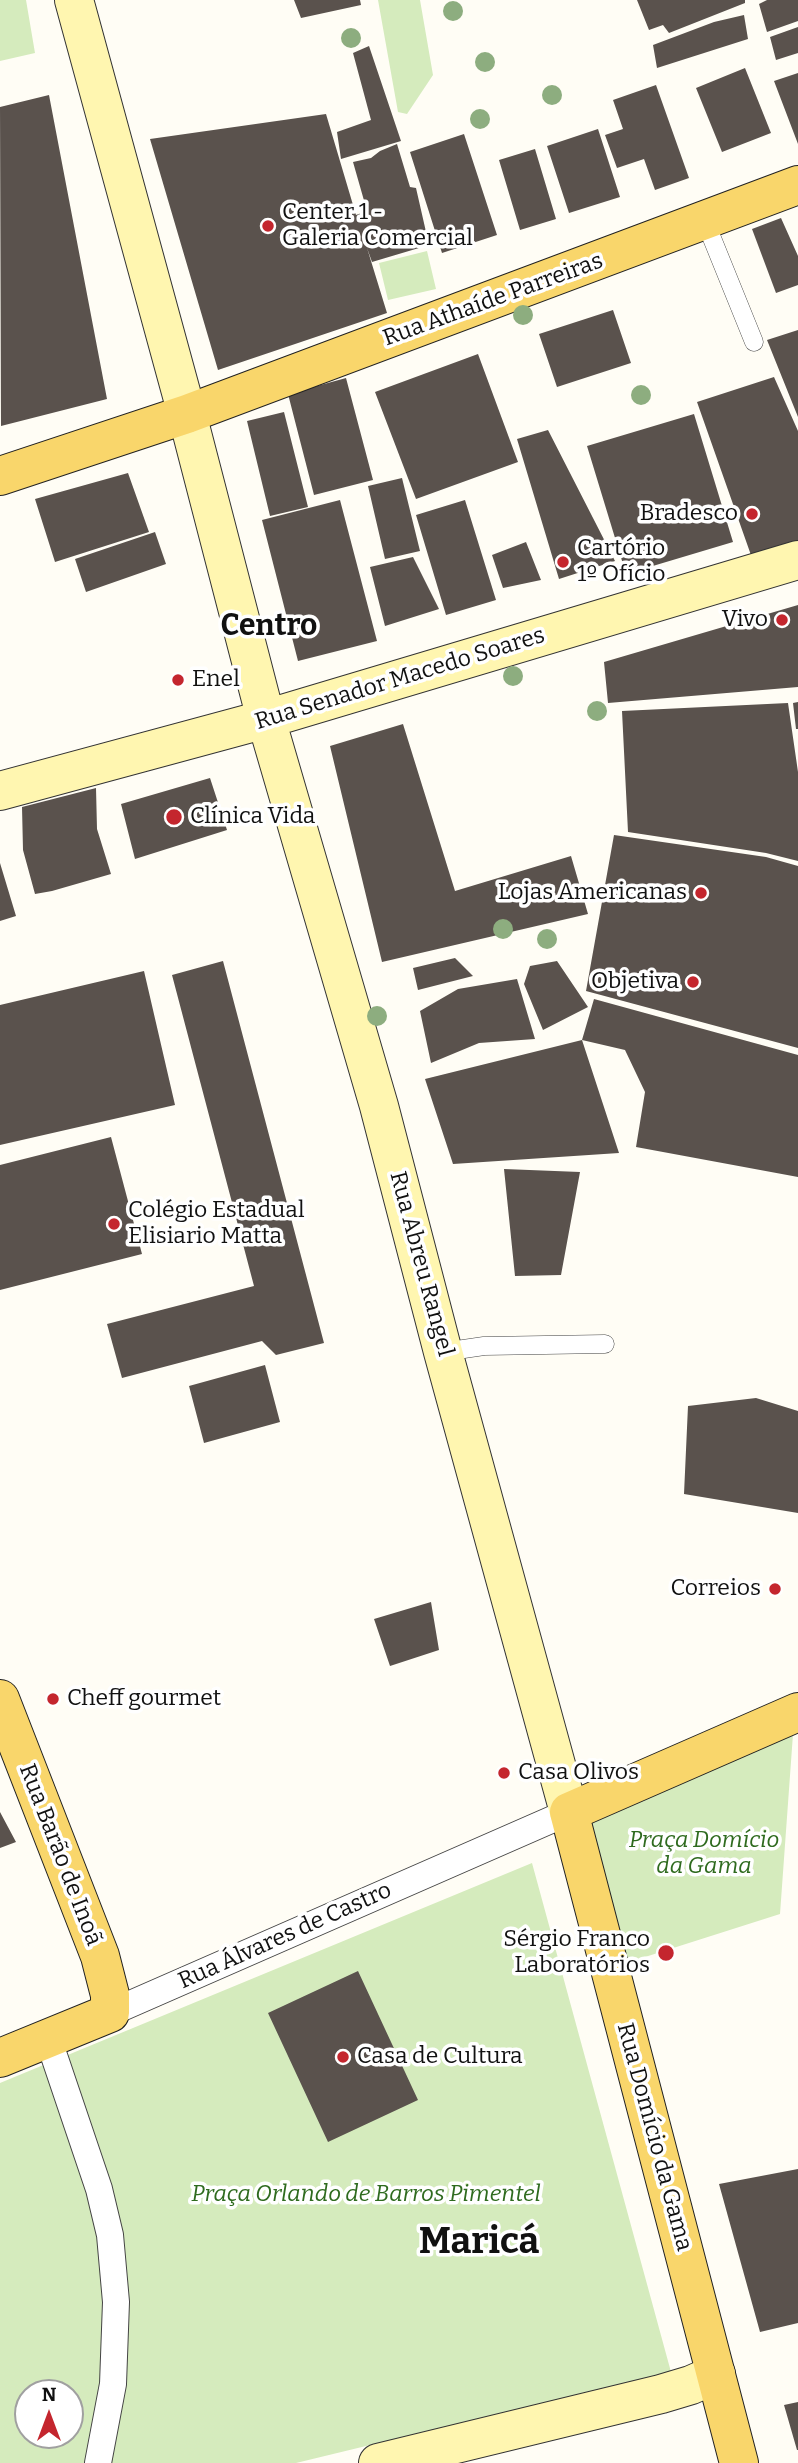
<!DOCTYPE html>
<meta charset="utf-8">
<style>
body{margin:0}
#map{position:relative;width:798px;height:2463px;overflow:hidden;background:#fffdf5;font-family:Bitter,serif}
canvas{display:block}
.north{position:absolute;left:14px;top:2379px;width:70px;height:70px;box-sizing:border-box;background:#fff;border:2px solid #a0a0a0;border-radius:50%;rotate:0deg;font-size:19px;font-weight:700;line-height:28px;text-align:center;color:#111}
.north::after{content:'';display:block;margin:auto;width:24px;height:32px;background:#c4262e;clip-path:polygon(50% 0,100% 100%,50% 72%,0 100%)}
</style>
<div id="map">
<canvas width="798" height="2463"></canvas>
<div class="north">N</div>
</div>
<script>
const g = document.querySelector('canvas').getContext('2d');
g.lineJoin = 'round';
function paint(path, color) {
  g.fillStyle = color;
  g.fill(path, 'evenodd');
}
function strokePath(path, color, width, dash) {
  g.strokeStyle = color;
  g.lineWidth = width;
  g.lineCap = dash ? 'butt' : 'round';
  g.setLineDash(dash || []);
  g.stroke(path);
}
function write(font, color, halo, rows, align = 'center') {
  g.font = font + ' Bitter,serif';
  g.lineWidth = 7;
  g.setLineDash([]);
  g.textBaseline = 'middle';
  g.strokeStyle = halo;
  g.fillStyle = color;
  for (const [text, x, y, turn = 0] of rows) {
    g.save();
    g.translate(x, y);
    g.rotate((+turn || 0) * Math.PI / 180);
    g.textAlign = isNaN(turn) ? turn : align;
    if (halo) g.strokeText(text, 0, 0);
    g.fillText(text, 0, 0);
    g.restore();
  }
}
const green = new Path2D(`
 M0,0H26L35,53L0,61Z
 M378,0H420L433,75L407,114L398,112Z
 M427,251L436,289L388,300L379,263Z
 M793,1734L780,1914L623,1964L583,1816Z
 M532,1863L671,2372L296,2463H0V2083ZM28,2393H70V2435H28Z`);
const building = new Path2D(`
 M294,0H360L361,5L301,18Z
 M637,0H745V3L669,33L663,25L649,30Z
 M767,0H798V21L767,32L759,4Z
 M744,15L748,39L657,68L653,45L714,22Z
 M798,27V53L776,60L770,37Z
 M369,46L401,141L341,159L337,132L371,120L353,53Z
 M745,68L771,133L722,152L696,88Z
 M798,73V144L774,81Z
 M656,85L689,178L655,190L644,159L617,168L605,135L623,129L613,100Z
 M49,95L107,399L1,426L0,107Z
 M326,114L356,215L367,211L353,162L371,158L380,151L397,144L410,187L416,188L429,245L372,262L367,248L387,313L218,370L150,139Z
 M598,129L620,197L569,213L547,146Z
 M464,134L497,235L442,253L410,152Z
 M535,149L556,219L520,230L499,160Z
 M781,218L798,256V285L776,293L752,229Z
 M613,310L631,363L557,387L539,334Z
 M798,330V417L767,340Z
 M478,354L518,462L416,499L375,392Z
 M774,377L798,431V544L752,558L697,402Z
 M346,378L373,480L314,495L288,394Z
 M284,412L308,507L270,516L247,421Z
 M694,414L733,542L626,574L587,446Z
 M548,430L615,561L559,579L517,439Z
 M128,473L149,532L55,562L35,499Z
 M402,478L420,551L385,559L368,486Z
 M340,500L377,641L298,661L262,520Z
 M465,500L496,600L446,615L416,515Z
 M155,532L166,564L86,592L75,559Z
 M526,542L541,580L503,588L492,555Z
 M413,557L439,609L385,626L370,567Z
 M798,605V687L608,703L604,662Z
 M798,702V729H796L793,703Z
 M788,703L798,772V861L766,853L628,832L622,711Z
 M403,724L455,891L571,856L588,914L382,962L330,746Z
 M210,778L227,830L135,859L121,804Z
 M96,788L97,829L111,874L52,891L35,894L23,850L22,807Z
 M614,835L766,857L798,866V1048L586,991Z
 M0,863L16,916L0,921Z
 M455,958L473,976L418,990L413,968Z
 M223,961L324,1343L276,1355L262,1341L122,1378L107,1324L254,1286L172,975Z
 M557,961L588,1007L543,1030L524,984L530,966Z
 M144,971L175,1105L0,1145V1005Z
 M517,979L535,1039L479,1043L431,1063L420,1011L458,989Z
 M594,999L798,1055V1177L636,1147L645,1092L625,1050L582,1040L619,1153L453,1164L425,1079L582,1040Z
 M111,1137L142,1254L0,1290V1165Z
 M504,1169L580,1172L561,1275L515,1276Z
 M265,1365L280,1422L204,1443L189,1386Z
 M756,1398L798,1411V1513L684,1494L688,1406Z
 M431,1602L439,1650L390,1666L374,1619Z
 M0,1812L16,1842L0,1848Z
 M358,1971L418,2100L328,2142L268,2013Z
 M798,2169V2323L760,2332L719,2184Z
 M798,2402V2450H797L784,2405Z`);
const service = new Path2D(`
 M705,221L754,342
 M443,1352L484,1346L605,1344`);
const pedestrian = new Path2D(`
 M110,2013L569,1812
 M48,2038L99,2189L110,2235L116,2302L113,2384L98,2463`);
const secondary = new Path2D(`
 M74,0L187,414L266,719L379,1106L443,1352L569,1812
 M0,791L266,719L798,560
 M378,2463L661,2394L691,2385L716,2374`);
const primary = new Path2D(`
 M0,476L187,414L798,185
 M0,1699L100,1956L110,1995V2013L0,2058
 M739,2463L569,1812L798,1712`);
const trees = [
 [453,11],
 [351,38],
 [485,62],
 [552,95],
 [480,119],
 [523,315],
 [641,395],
 [513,676],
 [597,711],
 [503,929],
 [547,939],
 [377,1016]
];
const markers = [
 [268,226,7,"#c4262e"],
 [752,514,7,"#c4262e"],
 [563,562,7,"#c4262e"],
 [782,620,7,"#c4262e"],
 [178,680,7,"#c4262e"],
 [174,817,9,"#c4262e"],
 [701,893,7,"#c4262e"],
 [693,982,7,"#c4262e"],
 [114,1224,7,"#c4262e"],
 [775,1589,7,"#c4262e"],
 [53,1699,7,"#c4262e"],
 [504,1773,7,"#c4262e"],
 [666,1953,9,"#c4262e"],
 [343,2057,7,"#c4262e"]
];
const poiNames = [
 ["Center 1 -",282,213],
 ["Galeria Comercial",282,239],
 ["Bradesco",738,514,"right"],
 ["Cartório",577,549],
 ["1º Ofício",577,575],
 ["Vivo",768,620,"right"],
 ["Enel",192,680],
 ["Clínica Vida",190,817],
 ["Lojas Americanas",687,893,"right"],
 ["Objetiva",679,982,"right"],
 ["Colégio Estadual",128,1211],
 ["Elisiario Matta",128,1237],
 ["Correios",761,1589,"right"],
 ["Cheff gourmet",67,1699],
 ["Casa Olivos",518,1773],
 ["Sérgio Franco",650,1940,"right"],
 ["Laboratórios",650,1966,"right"],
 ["Casa de Cultura",357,2057]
];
const streetNames = [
 ["Rua Athaíde Parreiras",493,300,-20],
 ["Rua Senador Macedo Soares",400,679,-17],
 ["Rua Abreu Rangel",421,1264,75],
 ["Rua Barão de Inoã",60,1855,69],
 ["Rua Álvares de Castro",285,1936,-24],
 ["Rua Domício da Gama",654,2137,75]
];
const parkNames = [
 ["Praça Domício",704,1841],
 ["da Gama",704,1867],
 ["Praça Orlando de Barros Pimentel",366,2195]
];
const districtNames = [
 ["Centro",269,627]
];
const townNames = [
 ["Maricá",479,2243]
];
paint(green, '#d5ebbd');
paint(building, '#5a524d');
strokePath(service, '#444', 19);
strokePath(pedestrian, '#444', 28);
strokePath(secondary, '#333', 40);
strokePath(primary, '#222', 40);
strokePath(service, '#fff', 18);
strokePath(pedestrian, '#fff', 26);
strokePath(secondary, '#fff6b0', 38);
strokePath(primary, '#f9d66b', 38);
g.fillStyle = '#8dad7f';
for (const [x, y] of trees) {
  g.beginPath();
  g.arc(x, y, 10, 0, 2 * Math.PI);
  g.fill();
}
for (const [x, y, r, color] of markers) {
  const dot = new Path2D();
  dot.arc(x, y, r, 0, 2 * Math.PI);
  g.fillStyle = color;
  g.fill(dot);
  strokePath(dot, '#fff', 2.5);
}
write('23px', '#111', '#fff', poiNames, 'left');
write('23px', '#111', '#fff', streetNames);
write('italic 23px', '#2f6b1f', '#fff', parkNames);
write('bold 30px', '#111', '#fff', districtNames);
write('bold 37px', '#111', '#fff', townNames);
</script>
